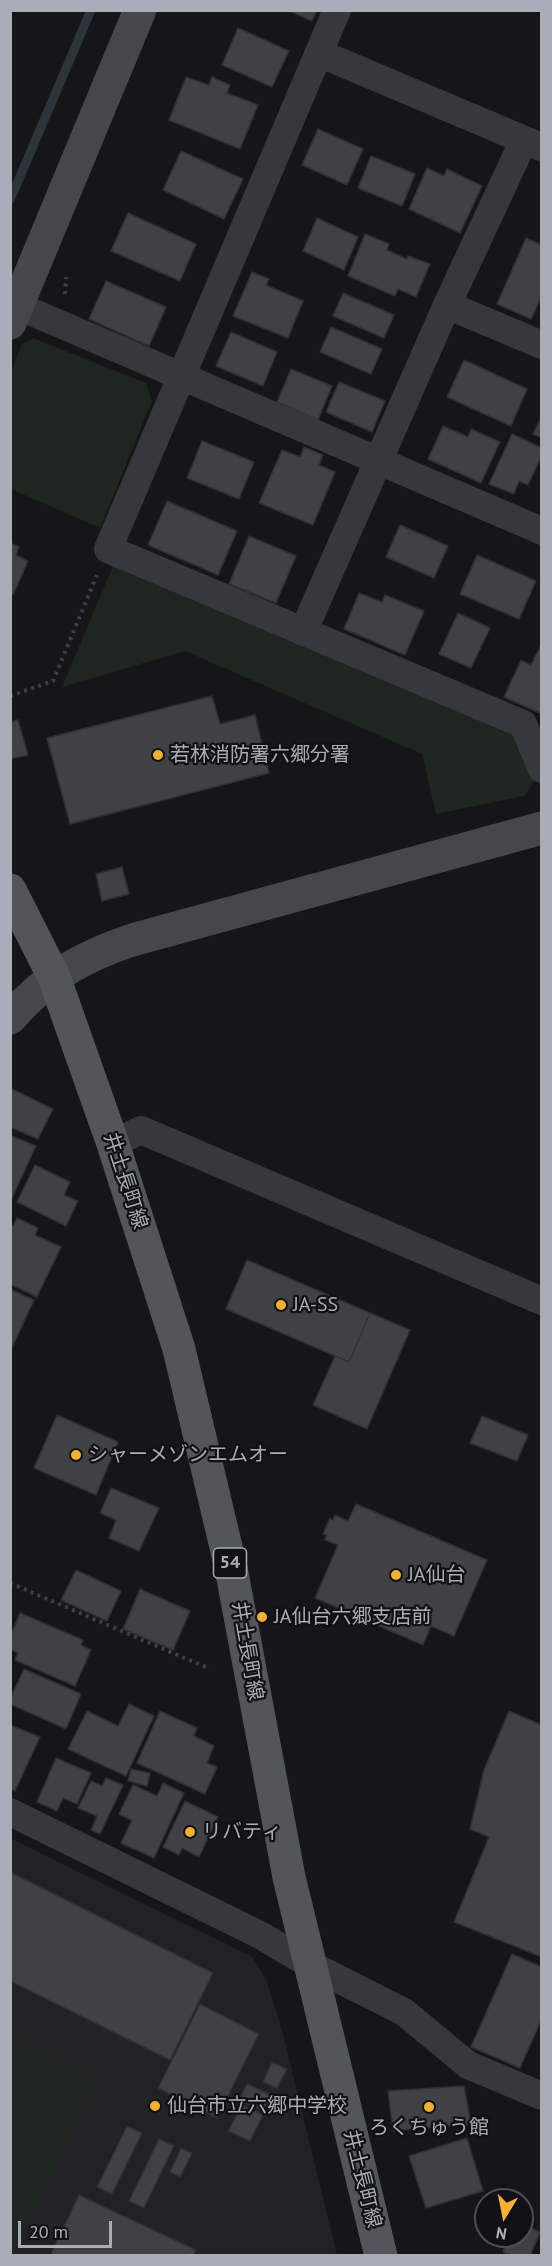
<!DOCTYPE html>
<meta charset="utf-8">
<style>
body{margin:0}
#map{position:relative;width:552px;height:2266px;overflow:hidden;background:#161618;font-family:"PT Sans",sans-serif}
canvas{display:block}
.frame{position:absolute;inset:0;border:12px solid #a8adb8;pointer-events:none}
.north{position:absolute;left:474px;top:2188px;width:60px;height:60px;box-sizing:border-box;background:#111113;border:2px solid #4d4f55;border-radius:50%;rotate:190deg;font-size:16px;font-weight:700;line-height:24px;text-align:center;color:#a8adb8}
.north::after{content:'';display:block;margin:auto;width:21px;height:27px;background:#f2b134;clip-path:polygon(50% 0,100% 100%,50% 72%,0 100%)}
.scale{position:absolute;left:18px;top:2221px;width:94px;height:27px;box-sizing:border-box;border:3px solid #a8adb8;border-top:0;padding-left:8px;font-size:18px;line-height:21px;white-space:nowrap;color:#a8adb8;-webkit-text-stroke:4px #111113;paint-order:stroke}
</style>
<div id="map">
<canvas width="552" height="2266"></canvas>
<div class="frame"></div>
<div class="north">N</div>
<div class="scale">20 m</div>
</div>
<script>
const g = document.querySelector('canvas').getContext('2d');
g.lineJoin = 'round';
function paint(path, color) {
  g.fillStyle = color;
  g.fill(path, 'evenodd');
}
function strokePath(path, color, width, dash) {
  g.strokeStyle = color;
  g.lineWidth = width;
  g.lineCap = dash ? 'butt' : 'round';
  g.setLineDash(dash || []);
  g.stroke(path);
}
function write(font, color, halo, rows, align = 'center') {
  g.font = font + ' "PT Sans","Noto Sans JP",sans-serif';
  g.lineWidth = 4.5;
  g.setLineDash([]);
  g.textBaseline = 'middle';
  g.strokeStyle = halo;
  g.fillStyle = color;
  for (const [text, x, y, turn = 0] of rows) {
    g.save();
    g.translate(x, y);
    g.rotate((+turn || 0) * Math.PI / 180);
    g.textAlign = isNaN(turn) ? turn : align;
    if (halo) g.strokeText(text, 0, 0);
    g.fillText(text, 0, 0);
    g.restore();
  }
}
const built = new Path2D(`
 M10,1838L252,1957L266,1979L282,2030L337,2255H11Z`);
const green = new Path2D(`
 M33,338L146,383L152,401L100,528L11,489V372L22,344Z
 M113,566L515,735L538,776L524,796L436,814L422,754L185,651L62,687Z
 M10,2035L96,2076L12,2256L10,2255Z`);
const stream = new Path2D(`
 M10,200L91,10`);
const building = new Path2D(`
 M287,10H317L312,21Z
 M238,28L289,51L272,87L222,65Z
 M186,77L209,85L212,77L230,85L227,93L258,105L240,149L169,120Z
 M318,129L363,149L347,185L302,165Z
 M181,151L243,179L224,219L163,190Z
 M371,156L415,174L402,206L358,188Z
 M427,168L444,176L447,169L482,186L460,233L409,209Z
 M128,213L196,244L180,281L111,251Z
 M317,218L358,237L344,270L303,251Z
 M365,234L389,244L387,250L407,259L408,256L430,264L416,297L398,289L395,296L348,276Z
 M526,238L542,245V296L531,319L497,304Z
 M252,272L269,279L266,285L303,301L288,338L233,316Z
 M106,281L166,307L149,346L89,319Z
 M343,293L394,315L384,338L333,316Z
 M331,327L382,349L371,374L320,352Z
 M231,332L277,352L263,386L216,366Z
 M464,360L527,389L511,426L447,397Z
 M291,369L332,386L318,420L277,402Z
 M339,382L385,401L372,432L326,412Z
 M542,415V438L533,434Z
 M443,426L468,437L471,429L500,442L481,483L428,459Z
 M512,434L542,448V455L528,485L519,481L514,494L489,484Z
 M202,441L254,462L239,499L187,478Z
 M304,447L323,455L319,465L335,472L313,525L259,503L282,450L300,457Z
 M167,501L237,531L218,575L148,545Z
 M400,525L448,546L434,578L386,557Z
 M249,536L296,556L276,603L229,584Z
 M10,543L19,547L16,555L28,561L13,595L10,594Z
 M477,555L536,581L519,619L460,594Z
 M359,593L382,602L385,595L424,611L405,655L344,629Z
 M458,613L490,628L471,668L439,654Z
 M542,643V714L504,697L521,660L531,665Z
 M212,696L220,724L255,715L269,773L70,824L47,738Z
 M18,720L28,755L11,759L10,722Z
 M122,867L129,894L102,901L96,874Z
 M10,1088L53,1109L38,1139L10,1127Z
 M12,1136L36,1146L12,1198L10,1197V1139Z
 M35,1165L70,1182L64,1195L78,1201L66,1226L17,1202Z
 M17,1218L38,1228L35,1235L61,1247L37,1297L10,1284V1225L13,1226Z
 M247,1260L370,1313L349,1362L226,1309Z
 M10,1289L34,1300L10,1352Z
 M370,1313L410,1330L367,1429L313,1405L335,1356L349,1362Z
 M57,1415L118,1442L96,1495L34,1468Z
 M482,1416L528,1435L517,1461L470,1443Z
 M111,1488L159,1508L139,1551L109,1538L116,1520L100,1513Z
 M356,1504L487,1560L454,1636L431,1626L423,1645L315,1598L338,1545L325,1540L327,1535L323,1534L330,1518L333,1520L335,1515L348,1521Z
 M76,1570L121,1591L107,1621L61,1600Z
 M140,1589L190,1611L173,1650L123,1629Z
 M20,1613L83,1640L81,1645L91,1650L75,1686L15,1660L18,1653L10,1649V1637Z
 M24,1669L81,1694L66,1729L10,1704V1699Z
 M129,1704L154,1716L126,1776L68,1749L87,1711L118,1726Z
 M160,1711L197,1728L194,1736L214,1746L207,1763L217,1767L205,1794L137,1763Z
 M509,1711L542,1725V1957L454,1922L489,1837L470,1829L484,1770Z
 M10,1725L40,1737L15,1791L10,1789Z
 M56,1758L91,1773L77,1804L63,1798L57,1811L37,1802Z
 M131,1769L150,1773L147,1786L128,1781Z
 M106,1778L123,1785L100,1834L91,1830L97,1816L78,1808L91,1781L102,1786Z
 M163,1783L184,1793L154,1858L121,1843L132,1820L119,1814L133,1785L157,1796Z
 M185,1801L218,1817L199,1857L182,1848L179,1855L163,1847Z
 M10,1872L213,1973L170,2060L10,1981Z
 M512,1954L542,1967V2018L520,2068L471,2047Z
 M200,2004L259,2034L217,2118L158,2088Z
 M272,2062L287,2069L277,2088L263,2082Z
 M247,2084L278,2098L270,2114L239,2100Z
 M464,2086L471,2124L393,2131L388,2091Z
 M242,2105L263,2115L250,2141L228,2131Z
 M127,2126L142,2133L112,2194L97,2187Z
 M467,2138L483,2191L426,2208L409,2156Z
 M159,2139L174,2146L144,2208L129,2201Z
 M181,2148L192,2153L180,2177L170,2172Z
 M79,2195L196,2250L193,2256H50Z
 M522,2224L540,2232L530,2256H514L503,2252L510,2236H522Z`);
const path = new Path2D(`
 M65,294L66,277
 M10,696L53,681L97,575
 M10,1583L210,1669`);
const street = new Path2D(`
 M337,10L108,549L523,724L542,769
 M319,53L541,147
 M447,305L542,345
 M18,306L542,531
 M303,632L447,305L524,140
 M113,1144L141,1130L542,1301
 M10,1812L260,1935L309,1964L404,2012L468,2065L542,2096`);
const secondary = new Path2D(`
 M10,323L140,10
 M10,1018C46,977 82,957 132,940L542,828`);
const primary = new Path2D(`
 M10,890L54,977L113,1144L179,1349L231,1568L289,1877L381,2256`);
const markers = [
 [158,755,6,"#f2b134"],
 [281,1305,6,"#f2b134"],
 [76,1455,6,"#f2b134"],
 [396,1575,6,"#f2b134"],
 [262,1617,6,"#f2b134"],
 [190,1832,6,"#f2b134"],
 [155,2106,6,"#f2b134"],
 [429,2107,6,"#f2b134"]
];
const shields = [
 [230,1563,33]
];
const shieldNames = [
 ["54",230,1563]
];
const poiNames = [
 ["若林消防署六郷分署",170,755],
 ["JA-SS",293,1305],
 ["シャーメゾンエムオー",88,1455],
 ["JA仙台",408,1575],
 ["JA仙台六郷支店前",274,1617],
 ["リバティ",202,1832],
 ["仙台市立六郷中学校",167,2106],
 ["ろくちゅう館",429,2128,"center"]
];
const streetNames = [
 ["井土長町線",125,1181,72],
 ["井土長町線",247,1651,80],
 ["井土長町線",362,2179,76]
];
paint(built, '#222225');
paint(green, '#1e261f');
strokePath(stream, '#2c353c', 9);
paint(building, '#404145');
strokePath(building, '#303034', 1.5);
strokePath(path, '#3d3f44', 4, [3, 4.5]);
strokePath(street, '#37383d', 28);
strokePath(secondary, '#45474d', 33);
strokePath(primary, '#53555c', 33);
for (const [x, y, r, color] of markers) {
  const dot = new Path2D();
  dot.arc(x, y, r, 0, 2 * Math.PI);
  g.fillStyle = color;
  g.fill(dot);
  strokePath(dot, '#111113', 2);
}
for (const [x, y, w] of shields) {
  const box = new Path2D();
  box.roundRect(x - w / 2, y - 15, w, 30, 4.5);
  g.fillStyle = '#111113';
  g.fill(box);
  strokePath(box, '#a8adb8', 1.5);
}
write('bold 18px', '#a8adb8', null, shieldNames);
write('20px', '#a8adb8', '#111113', poiNames, 'left');
write('20px', '#a8adb8', '#111113', streetNames);
</script>
